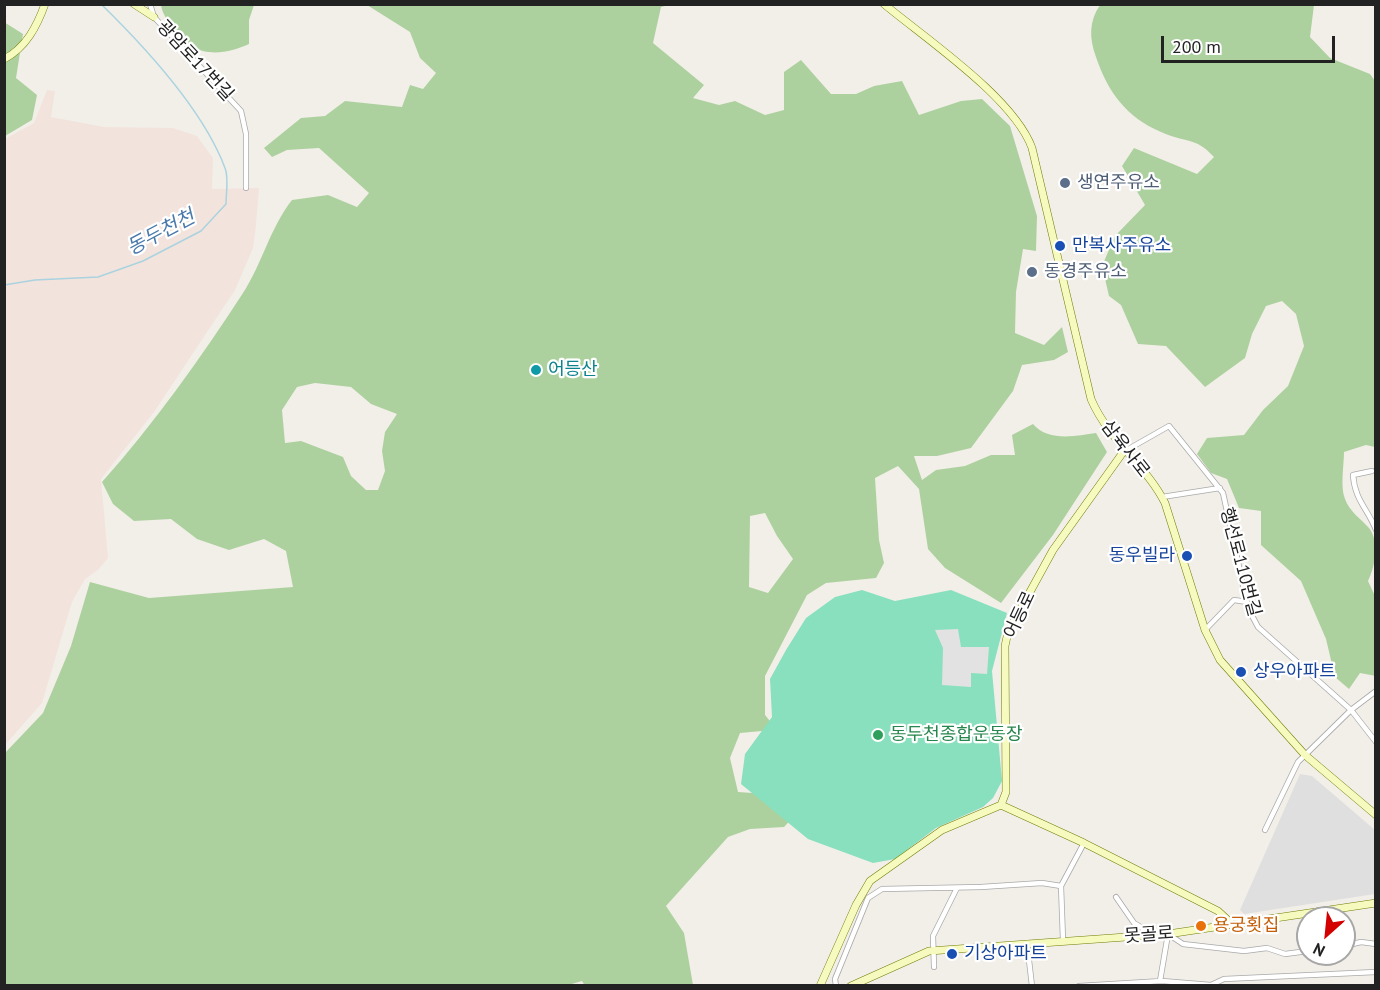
<!DOCTYPE html>
<meta charset="utf-8">
<style>
body{margin:0}
#map{position:relative;width:1380px;height:990px;overflow:hidden;background:#f2efe9;font-family:"PT Sans",sans-serif}
canvas{display:block}
.frame{position:absolute;inset:0;border:6px solid #222;pointer-events:none}
.north{position:absolute;left:1296px;top:906px;width:60px;height:60px;box-sizing:border-box;background:#fff;border:2px solid #a7a7a7;border-radius:50%;rotate:207deg;font-size:16px;font-weight:700;line-height:24px;text-align:center;color:#222}
.north::after{content:'';display:block;margin:auto;width:21px;height:27px;background:#d40000;clip-path:polygon(50% 0,100% 100%,50% 72%,0 100%)}
.scale{position:absolute;left:1161px;top:36px;width:174px;height:27px;box-sizing:border-box;border:3px solid #222;border-top:0;padding-left:8px;font-size:18px;line-height:21px;white-space:nowrap;color:#222;-webkit-text-stroke:4px #fff;paint-order:stroke}
</style>
<div id="map">
<canvas width="1380" height="990"></canvas>
<div class="frame"></div>
<div class="north">N</div>
<div class="scale">200 m</div>
</div>
<script>
const g = document.querySelector('canvas').getContext('2d');
g.lineJoin = 'round';
function paint(path, color) {
  g.fillStyle = color;
  g.fill(path, 'evenodd');
}
function strokePath(path, color, width, dash) {
  g.strokeStyle = color;
  g.lineWidth = width;
  g.lineCap = dash ? 'butt' : 'round';
  g.setLineDash(dash || []);
  g.stroke(path);
}
function write(font, color, halo, rows, align = 'center') {
  g.font = font + ' "PT Sans","Noto Sans KR",sans-serif';
  g.lineWidth = 4.5;
  g.setLineDash([]);
  g.textBaseline = 'middle';
  g.strokeStyle = halo;
  g.fillStyle = color;
  for (const [text, x, y, turn = 0] of rows) {
    g.save();
    g.translate(x, y);
    g.rotate((+turn || 0) * Math.PI / 180);
    g.textAlign = isNaN(turn) ? turn : align;
    if (halo) g.strokeText(text, 0, 0);
    g.fillText(text, 0, 0);
    g.restore();
  }
}
const residential = new Path2D(`
 M1300,774L1312,776L1375,830V894L1244,914L1240,910Z`);
const military = new Path2D(`
 M47,90L55,91L51,117L104,127L173,128L197,136L213,158L212,189L259,188L256,226L253,248L235,290L154,412L101,479L108,558L98,570L85,579L72,602L42,703L5,745V139L34,123Z`);
const forest = new Path2D(`
 M161,5H254L249,20V44C235,50 219,55 203,51C187,47 163,21 161,5Z
 M367,5H669L661,7L653,43L704,85L693,98L719,105L735,101L765,115L784,110V72L801,60L831,94H856L874,86L902,81L919,115L961,101L982,99L1010,126L1037,216L1036,251L1023,249L1016,292L1015,333L1044,345L1062,327L1068,352L1054,360L1022,365L1013,391L971,448L937,456H914L922,480L936,470L965,466L991,455H1015L1012,435L1033,424C1048,442 1076,436 1096,433L1107,452L1053,535L1001,603L945,568L928,549L919,489L898,466L875,478L879,540L884,563L876,578L826,583L807,595L765,676V715L783,737L762,731L740,733L730,758L738,792L767,794L799,811L784,827L750,829L728,837L666,906L684,933L693,985L585,986L582,981L565,986L5,985L4,754L43,713L71,646L90,582L149,598L293,587L286,551L264,539L229,550L197,539L171,519L134,521L113,504L102,482C154,424 200,359 243,293C262,264 270,228 292,200L328,195L357,207L369,193L319,148L287,150L272,157L264,148L301,118L325,116L345,101L402,107L410,85L423,89L436,73L420,58L410,32ZM315,383L351,387L371,404L397,414L385,432L382,451L385,471L378,490H366L351,476L343,457L301,441L285,443L282,410L297,387ZM765,513L777,536L793,559L768,593L749,587L750,516Z
 M1100,5H1314L1310,37L1330,58L1370,74L1375,81V447L1366,445L1344,452C1344,465 1340,487 1345,499C1349,511 1361,519 1369,528C1380,542 1375,567 1368,581L1375,596L1376,676L1360,673L1349,689L1335,677L1326,639L1301,581L1261,545V511L1239,508L1227,479L1211,473L1197,454L1207,438L1244,435L1263,410L1288,386L1304,346L1296,314L1282,301L1266,306L1252,334L1245,358L1205,387L1166,346L1138,344L1121,305L1109,296L1102,266L1115,236L1145,205L1122,166L1134,148L1197,174L1214,157C1195,136 1184,143 1161,132C1126,117 1108,92 1096,57C1089,38 1089,21 1100,5Z
 M4,22L23,34L16,78L37,95L32,120L5,136Z`);
const pitch = new Path2D(`
 M862,590L895,601L951,590L1007,613L992,671L1002,781L993,798L983,807L936,828L895,859L873,863L808,839L741,784L745,754L772,717L770,679L786,650L806,618L835,597Z`);
const parking = new Path2D(`
 M958,629L961,647H989L987,674L971,673V687L942,685L943,648L935,630Z`);
const stream = new Path2D(`
 M4,285L35,280L98,277L143,261L201,231L226,204C226,193 229,177 225,168C203,109 145,47 101,4`);
const street = new Path2D(`
 M150,4L154,17L241,111L246,134V188
 M1125,451L1169,426L1223,493L1248,608L1258,627L1351,710L1376,742
 M1372,471L1353,475C1355,501 1368,509 1376,530
 M1162,497L1220,488
 M1205,630L1234,600L1247,602
 M1265,830L1298,762L1351,710L1376,691
 M1061,886L1063,940
 M1061,886L1084,843
 M1116,897L1134,923L1154,935
 M1027,943L1032,986
 M1344,946L1361,942L1376,944
 M934,967L933,936L957,888
 M1160,981L1168,934L1183,944L1244,951L1267,948L1285,954L1308,951
 M836,986L835,979L868,898L882,889L981,887L1042,883L1061,886
 M1079,986L1162,981L1211,985L1224,979L1376,972`);
const secondary = new Path2D(`
 M134,4L154,17
 M884,4C926,39 1014,98 1032,148L1091,399C1109,441 1146,465 1165,503L1205,630L1220,660L1305,755L1376,815
 M4,59C26,48 37,26 45,4
 M1001,805L1084,843L1218,911L1232,924
 M820,986L856,905L870,881L942,830L1001,805L1006,792L1005,646L1008,632L1053,550L1124,451
 M851,986L929,951L1168,934L1376,903`);
const markers = [
 [1065,183,6,"#5c6f8a"],
 [1060,246,6,"#1a4fb4"],
 [1032,272,6,"#5c6f8a"],
 [536,370,6,"#0f9aa8"],
 [1187,556,6,"#1a4fb4"],
 [1241,672,6,"#1a4fb4"],
 [878,735,6,"#2e9e5b"],
 [1201,926,6,"#e8710a"],
 [952,954,6,"#1a4fb4"]
];
const streetNames = [
 ["광암로17번길",195,61,47],
 ["삼육사로",1125,449,52],
 ["행선로110번길",1240,562,75],
 ["어등로",1020,615,-65],
 ["못골로",1149,935,-4]
];
const serviceNames = [
 ["생연주유소",1077,183],
 ["동경주유소",1044,272]
];
const transitNames = [
 ["만복사주유소",1072,246],
 ["동우빌라",1175,556,"right"],
 ["상우아파트",1253,672],
 ["기상아파트",964,954]
];
const cultureNames = [
 ["어등산",548,370]
];
const leisureNames = [
 ["동두천종합운동장",890,735]
];
const foodNames = [
 ["용궁횟집",1213,926]
];
const waterNames = [
 ["동두천천",161,233,-28]
];
paint(residential, '#e0dfdf');
paint(military, '#f3e3dd');
paint(forest, '#add19e');
paint(pitch, '#88e0be');
paint(parking, '#e2e2e2');
strokePath(stream, '#aad3df', 1.5);
strokePath(street, '#a9a9a9', 6);
strokePath(secondary, '#707d05', 8);
strokePath(street, '#fff', 4.5);
strokePath(secondary, '#f7fabf', 7);
for (const [x, y, r, color] of markers) {
  const dot = new Path2D();
  dot.arc(x, y, r, 0, 2 * Math.PI);
  g.fillStyle = color;
  g.fill(dot);
  strokePath(dot, '#fff', 2);
}
write('18px', '#222', '#fff', streetNames);
write('18px', '#4e5e75', '#fff', serviceNames, 'left');
write('18px', '#164399', '#fff', transitNames, 'left');
write('18px', '#0d838f', '#fff', cultureNames, 'left');
write('18px', '#27864d', '#fff', leisureNames, 'left');
write('18px', '#c56008', '#fff', foodNames, 'left');
write('italic 20px', '#4a7aab', '#fff', waterNames);
</script>
